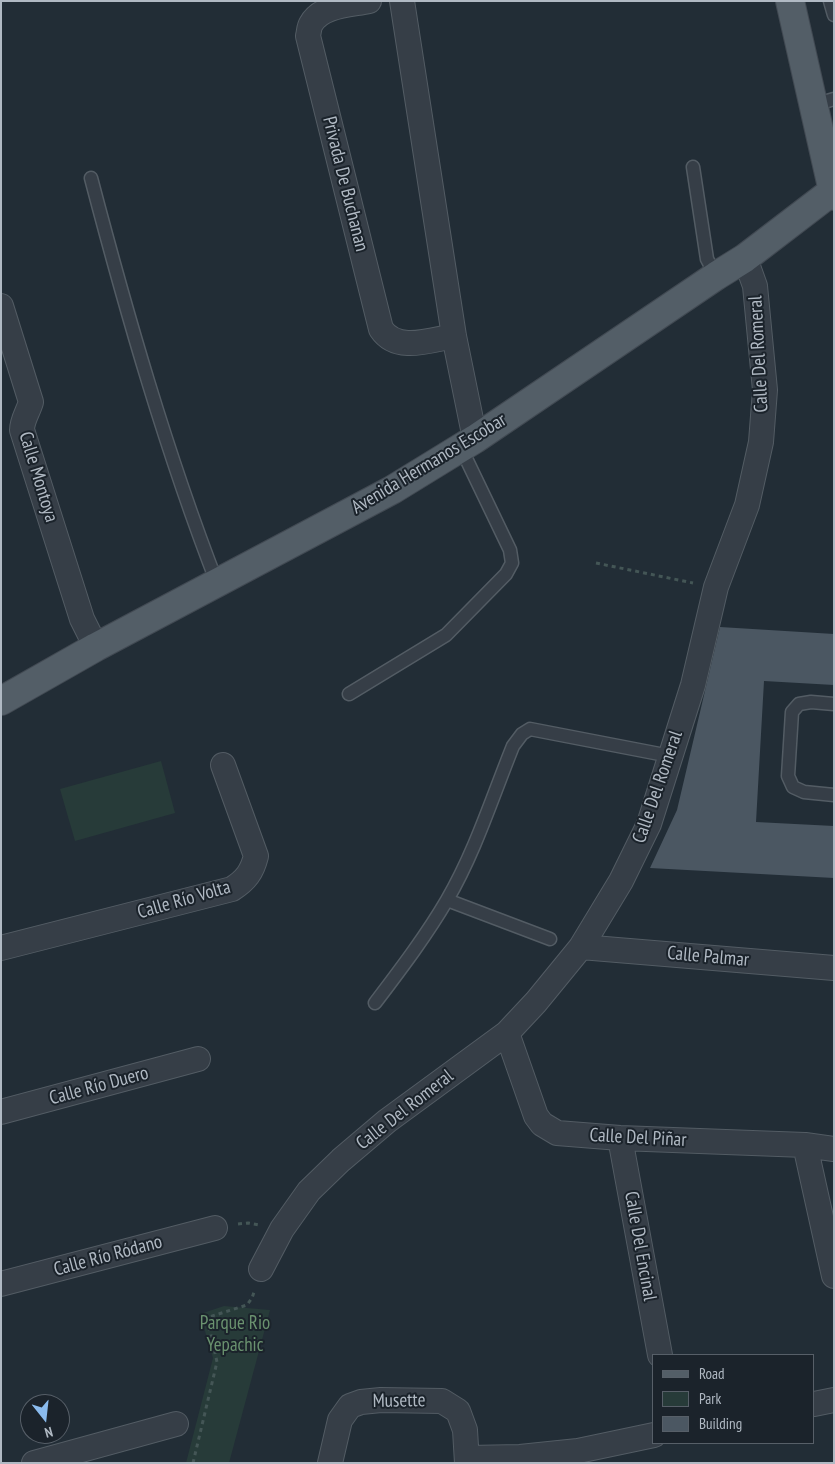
<!DOCTYPE html>
<meta charset="utf-8">
<style>
body{margin:0}
#map{position:relative;width:835px;height:1464px;overflow:hidden;background:#222d36;font-family:"PT Sans Narrow",sans-serif}
canvas{display:block}
.frame{position:absolute;inset:0;border:2px solid #b0b9c3;pointer-events:none}
.legend{position:absolute;left:652px;top:1354px;width:162px;height:90px;box-sizing:border-box;background:#1b232b;border:1px solid #575f68;margin:0;padding:6px 9px;list-style:none;font-size:15px;color:#b0b9c3}
.legend li{display:flex;align-items:center;gap:10px;height:25px}
.legend b{width:25px;border:1px solid #575f68}
.north{position:absolute;left:20px;top:1394px;width:50px;height:50px;box-sizing:border-box;background:#1b232b;border:1px solid #575f68;border-radius:50%;rotate:164deg;font-size:14px;font-weight:700;line-height:20px;text-align:center;color:#b0b9c3}
.north::after{content:'';display:block;margin:auto;width:18px;height:22px;background:#8abbee;clip-path:polygon(50% 0,100% 100%,50% 72%,0 100%)}
</style>
<div id="map">
<canvas width="835" height="1464"></canvas>
<div class="frame"></div>
<ul class="legend">
<li><b style="height:6px;background:#535e67"></b>Road</li>
<li><b style="height:14px;background:#273b39"></b>Park</li>
<li><b style="height:14px;background:#4b5762"></b>Building</li>
</ul>
<div class="north">N</div>
</div>
<script>
const g = document.querySelector('canvas').getContext('2d');
g.lineJoin = 'round';
function paint(path, color) {
  g.fillStyle = color;
  g.fill(path, 'evenodd');
}
function strokePath(path, color, width, dash) {
  g.strokeStyle = color;
  g.lineWidth = width;
  g.lineCap = dash ? 'butt' : 'round';
  g.setLineDash(dash || []);
  g.stroke(path);
}
function write(font, color, halo, rows, align = 'center') {
  g.font = font + ' "PT Sans Narrow",sans-serif';
  g.lineWidth = 4;
  g.setLineDash([]);
  g.textBaseline = 'middle';
  g.strokeStyle = halo;
  g.fillStyle = color;
  for (const [text, x, y, turn = 0] of rows) {
    g.save();
    g.translate(x, y);
    g.rotate((+turn || 0) * Math.PI / 180);
    g.textAlign = isNaN(turn) ? turn : align;
    if (halo) g.strokeText(text, 0, 0);
    g.fillText(text, 0, 0);
    g.restore();
  }
}
const green = new Path2D(`
 M161,761L175,813L75,841L60,789Z
 M224,1306L270,1310L229,1463H186L213,1358L200,1314Z`);
const building = new Path2D(`
 M720,627L834,634V685L764,681L756,822L834,826V878L650,868L677,810Z`);
const path = new Path2D(`
 M596,563L693,583
 M238,1224L248,1223L259,1225
 M193,1463L217,1362L208,1322L209,1317L247,1305L252,1298L255,1289`);
const service = new Path2D(`
 M830,1L834,15
 M814,105L834,99
 M693,167L707,259L716,276
 M91,178C127,315 166,451 217,583
 M349,694L446,635L506,574L512,563L510,550L461,448
 M834,704L811,702L799,704L792,712L788,776L793,787L804,792L834,795
 M447,900L550,939
 M375,1003C400,970 426,936 447,900C475,852 492,798 513,746L522,734L530,729L670,756`);
const minor = new Path2D(`
 M369,1C351,5 321,5 311,24C309,27 309,32 308,36L381,329C397,353 430,340 454,336
 M402,1L454,336L475,439
 M1,306L31,402C28,412 22,420 22,430L82,619L96,647
 M581,947L834,968
 M1,948L232,889C246,880 252,872 256,856L223,765
 M507,1033L536,1116L542,1124L557,1133L620,1138L805,1145L834,1149
 M1,1112L198,1059
 M620,1138L660,1355
 M805,1145L834,1276
 M261,1269L282,1229L309,1191L341,1160L387,1121L507,1033L536,1002L581,947L621,881L649,824L693,685L716,587L747,505L761,442L765,390L755,286L745,258
 M1,1284L215,1228
 M814,1404L834,1400
 M468,1458L520,1457L578,1451L654,1435
 M34,1463L176,1424
 M330,1463L340,1420L350,1406L361,1402L381,1400L442,1401L458,1411L465,1430L467,1463`);
const primary = new Path2D(`
 M790,1L834,196
 M1,701L96,647L392,490L475,439L716,276L745,258L834,190`);
const streetNames = [
 ["Privada De Buchanan",345,184,76],
 ["Calle Del Romeral",759,354,-93],
 ["Avenida Hermanos Escobar",429,464,-31],
 ["Calle Montoya",38,477,73],
 ["Calle Del Romeral",658,787,-71],
 ["Calle Río Volta",184,900,-16],
 ["Calle Palmar",708,957,5],
 ["Calle Río Duero",99,1086,-15],
 ["Calle Del Romeral",405,1110,-38],
 ["Calle Del Piñar",638,1138,3],
 ["Calle Del Encinal",640,1246,80],
 ["Calle Río Ródano",108,1256,-15],
 ["Musette",399,1401,-1]
];
const parkNames = [
 ["Parque Rio",235,1324],
 ["Yepachic",235,1346]
];
paint(green, '#273b39');
paint(building, '#4b5762');
strokePath(service, '#535c64', 15);
strokePath(minor, '#535c64', 26);
strokePath(primary, '#424a53', 30);
strokePath(path, '#445656', 3, [4, 4]);
strokePath(service, '#363e47', 12);
strokePath(minor, '#363e47', 24);
strokePath(primary, '#535e67', 28);
write('19px', '#b0b9c3', '#1b232b', streetNames);
write('19px', '#6a926f', '#1b232b', parkNames);
</script>
